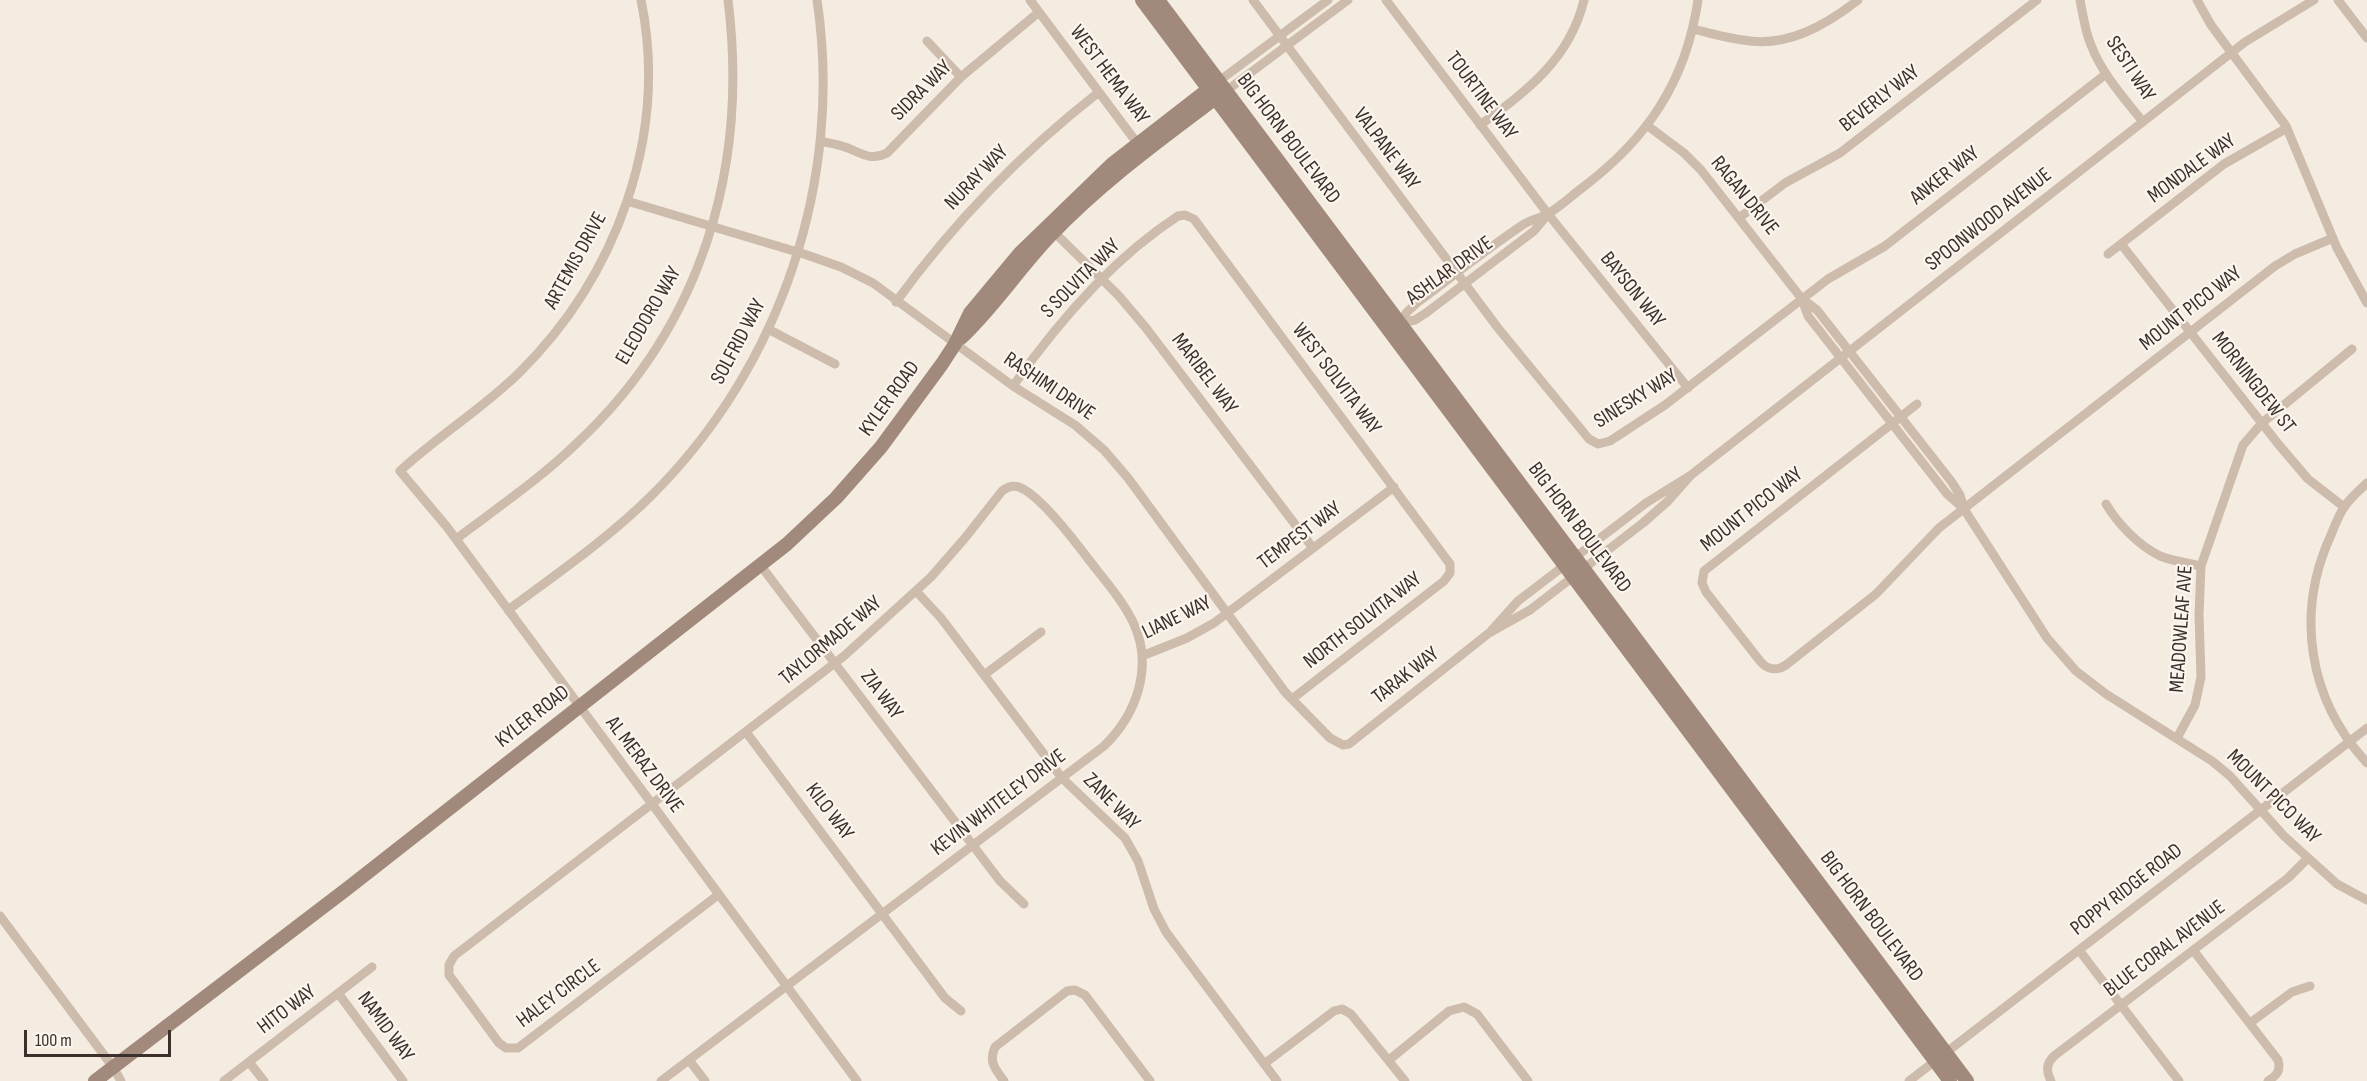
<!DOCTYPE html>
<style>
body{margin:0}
#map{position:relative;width:2367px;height:1081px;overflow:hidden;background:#f4ebe1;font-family:"Sofia Sans Condensed",sans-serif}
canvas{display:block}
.scale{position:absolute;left:24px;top:1030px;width:147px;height:27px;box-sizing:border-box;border:3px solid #3b302b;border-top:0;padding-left:8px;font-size:18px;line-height:21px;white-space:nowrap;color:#3b302b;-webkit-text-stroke:4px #fbf5ee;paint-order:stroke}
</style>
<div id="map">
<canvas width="2367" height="1081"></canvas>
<div class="scale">100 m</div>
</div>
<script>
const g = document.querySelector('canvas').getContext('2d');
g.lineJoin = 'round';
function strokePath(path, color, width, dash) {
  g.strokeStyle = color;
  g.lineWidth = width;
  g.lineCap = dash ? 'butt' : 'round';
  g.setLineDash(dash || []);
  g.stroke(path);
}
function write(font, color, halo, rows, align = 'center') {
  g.font = font + ' "Sofia Sans Condensed",sans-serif';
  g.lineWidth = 4.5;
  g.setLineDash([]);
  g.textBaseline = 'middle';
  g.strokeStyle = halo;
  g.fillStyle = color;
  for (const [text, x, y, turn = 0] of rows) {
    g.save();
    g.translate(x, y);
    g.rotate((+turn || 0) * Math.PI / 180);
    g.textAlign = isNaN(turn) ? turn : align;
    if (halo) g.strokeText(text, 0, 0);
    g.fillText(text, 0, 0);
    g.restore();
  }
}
const street = new Path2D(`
 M641,0C669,136 616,277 519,373C482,409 438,436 400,471L447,527L857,1081
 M1030,0L1137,143
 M1253,0L1498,328L1589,439L1598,444L1610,441L1665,405L1828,279L1885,246L2106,74
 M1386,0L1548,214L1688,388
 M2080,0C2083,15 2085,31 2091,45C2102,74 2124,98 2143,122
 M2197,0L2211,25L2286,126L2337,248L2367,303
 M2338,0L2367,38
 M1693,29C1709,33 1726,38 1743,40C1786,48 1825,26 1858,0
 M927,41L961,77
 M1219,81L1328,0
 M1226,91L1348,0
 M1480,125C1527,91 1570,59 1584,0
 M1648,126L1684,153L1701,170L1802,299L1817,310L1951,481L1960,495L1964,509
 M820,141C829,143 837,144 845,147C860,152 870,162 887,153L961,77L1039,12
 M627,201L804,254L841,267L873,283L1013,386L1075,425L1104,450L1128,478L1285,692L1330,738L1343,745L1349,744L1489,633L1530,610L1643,523L1668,501L1691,475
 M1739,218L1785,183L1840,153L2037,0
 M1054,232L1119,296L1146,328L1313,548
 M2121,244L2279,445L2308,479L2344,507
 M2108,254L2224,164L2287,128
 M1802,299L1808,316L1947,494L1964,509L2047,638L2076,671L2106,694L2212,761L2230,776L2284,836L2337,884L2367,900
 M896,302C954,222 1021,153 1099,92
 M1400,323L1407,312L1418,302C1453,276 1488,248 1524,224C1532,219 1542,218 1549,213C1561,206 1571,196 1582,188C1647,139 1686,82 1698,0
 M1400,323L1415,320L1426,313L1534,231L1548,214
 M768,329L835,364
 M1013,386C1058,322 1112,259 1178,216L1185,215L1194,219L1450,564V573L1444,581L1292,699
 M1917,404L1704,571L1702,583L1706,592L1760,661C1767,670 1777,671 1786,665L1876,594L1939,528L2275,266L2295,254L2333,238
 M2367,483C2360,490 2351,497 2345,506C2339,514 2335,525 2331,535C2295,613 2308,699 2367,763
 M2106,504C2118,524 2138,545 2160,556C2172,561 2188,563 2201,566
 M456,539C497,508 540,479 577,443C702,326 749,168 728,0
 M761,566L1000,881L1024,904
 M916,591L941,618L1062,778L1125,838L1138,861L1154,909L1166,932L1277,1081
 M508,610C558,573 609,538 653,494C781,366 844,179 817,0
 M1491,631L1518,601L1646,503L1691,475L2245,42L2314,0
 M1142,656L1187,638L1214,623L1394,487
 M984,675L1041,632
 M746,732L945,998L961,1011
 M2177,738L2195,705L2201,677L2199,615L2201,566L2243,445L2262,423L2352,349
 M0,916L113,1067L121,1081
 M2079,950L2179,1081
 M2193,950L2278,1060C2281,1071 2277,1075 2268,1081
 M338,993L403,1081
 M2250,1023L2292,992L2310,986
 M689,1060L705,1081
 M1389,1060L1449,1011L1464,1007L1477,1014L1528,1081
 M249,1062L264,1081
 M1264,1064L1334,1011L1342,1009L1351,1014L1405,1081
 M224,1081L372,967
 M661,1081L1104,746C1137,714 1154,666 1133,622C1121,597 1099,574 1083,552C1070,535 1038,494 1019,487C1013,485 1007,487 1002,491L965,538L931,577L844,656L454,956L449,965V975L499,1043L506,1048H518L718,895
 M1004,1081C996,1070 988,1062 995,1047L1067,991L1075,990L1085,995L1150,1081
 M1909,1081L2367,728
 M2051,1081C2046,1071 2046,1064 2054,1056L2288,878L2308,858`);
const secondary = new Path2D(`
 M1142,0L1950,1081
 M1158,0L1967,1081
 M961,338C992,309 1018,270 1048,238C1100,183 1161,139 1221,94
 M95,1081L348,888L787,544L836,498L881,447L942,364L955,344L970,313L1020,253L1112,164L1219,81`);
const streetNames = [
 ["SESTI WAY",2130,69,57],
 ["WEST HEMA WAY",1109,75,53],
 ["SIDRA WAY",922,91,-45],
 ["TOURTINE WAY",1481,96,53],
 ["BEVERLY WAY",1880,99,-38],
 ["BIG HORN BOULEVARD",1288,139,53],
 ["VALPANE WAY",1386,149,53],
 ["MONDALE WAY",2192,169,-36],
 ["ANKER WAY",1945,176,-38],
 ["NURAY WAY",977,178,-46],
 ["RAGAN DRIVE",1744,196,51],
 ["SPOONWOOD AVENUE",1989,220,-38],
 ["ARTEMIS DRIVE",576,261,-61],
 ["ASHLAR DRIVE",1450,271,-36],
 ["S SOLVITA WAY",1081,279,-45],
 ["BAYSON WAY",1632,290,51],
 ["MOUNT PICO WAY",2191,309,-38],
 ["ELEODORO WAY",649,316,-60],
 ["SOLFRID WAY",739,342,-62],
 ["MARIBEL WAY",1204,374,53],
 ["WEST SOLVITA WAY",1336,379,53],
 ["MORNINGDEW ST",2253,383,52],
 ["RASHIMI DRIVE",1049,387,34],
 ["KYLER ROAD",890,399,-54],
 ["SINESKY WAY",1636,399,-32],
 ["MOUNT PICO WAY",1752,510,-38],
 ["BIG HORN BOULEVARD",1579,528,53],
 ["TEMPEST WAY",1300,536,-37],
 ["LIANE WAY",1177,618,-26],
 ["NORTH SOLVITA WAY",1363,621,-38],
 ["MEADOWLEAF AVE",2182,629,-86],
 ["TAYLORMADE WAY",831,641,-40],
 ["TARAK WAY",1406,676,-38],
 ["ZIA WAY",881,695,53],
 ["KYLER ROAD",533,717,-38],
 ["AL MERAZ DRIVE",644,765,53],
 ["MOUNT PICO WAY",2273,797,45],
 ["ZANE WAY",1111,802,45],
 ["KEVIN WHITELEY DRIVE",999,803,-37],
 ["KILO WAY",829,812,53],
 ["POPPY RIDGE ROAD",2127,890,-38],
 ["BIG HORN BOULEVARD",1871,917,53],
 ["BLUE CORAL AVENUE",2165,949,-37],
 ["HALEY CIRCLE",559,994,-37],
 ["HITO WAY",287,1010,-37],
 ["NAMID WAY",385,1027,54]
];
strokePath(street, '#cdbbab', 9);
strokePath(secondary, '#a18a7c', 14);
write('21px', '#3b302b', '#fbf5ee', streetNames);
</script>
